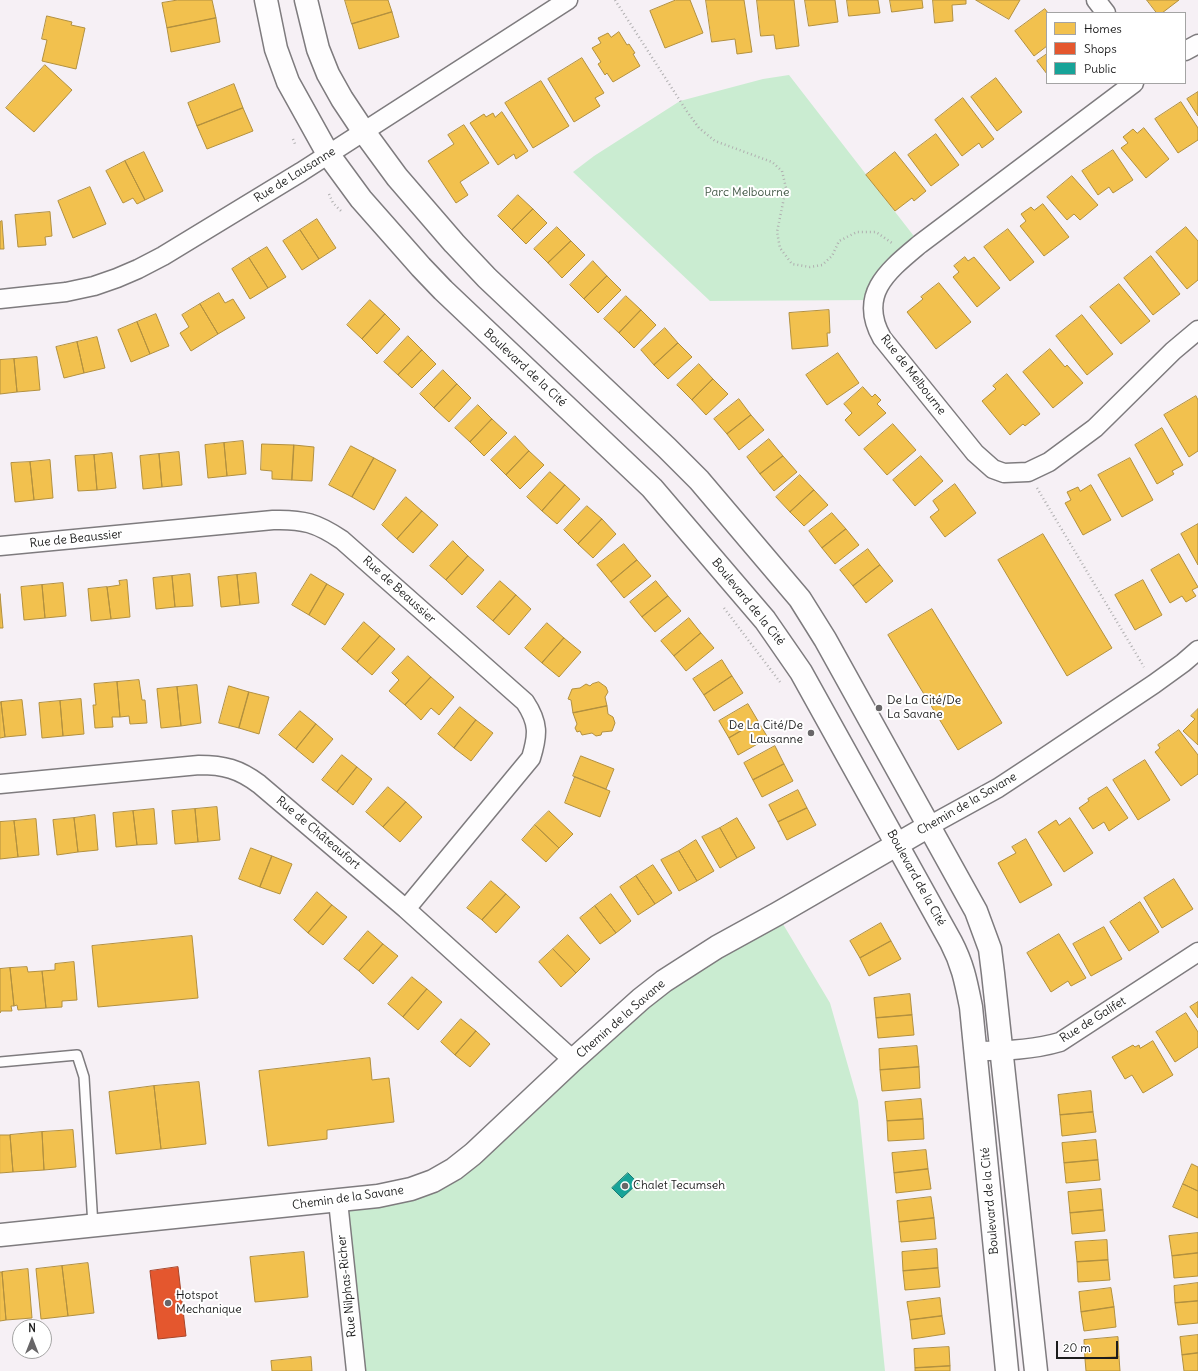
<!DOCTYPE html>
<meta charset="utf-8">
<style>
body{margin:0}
#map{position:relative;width:1198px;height:1371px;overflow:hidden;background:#f6f0f5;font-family:Delius,sans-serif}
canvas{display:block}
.legend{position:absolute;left:1046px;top:12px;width:140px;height:72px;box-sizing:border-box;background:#fff;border:1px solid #a4a4a4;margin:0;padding:5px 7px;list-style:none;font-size:12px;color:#1c1c1c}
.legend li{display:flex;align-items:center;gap:8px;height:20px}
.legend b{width:20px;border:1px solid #a4a4a4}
.north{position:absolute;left:12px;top:1319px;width:40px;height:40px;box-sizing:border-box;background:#fff;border:1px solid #a4a4a4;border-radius:50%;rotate:0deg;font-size:11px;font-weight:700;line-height:16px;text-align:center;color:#1c1c1c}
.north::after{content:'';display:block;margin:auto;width:14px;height:18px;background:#686668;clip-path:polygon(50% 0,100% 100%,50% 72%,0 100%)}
.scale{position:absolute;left:1056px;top:1341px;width:62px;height:18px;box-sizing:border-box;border:2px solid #1c1c1c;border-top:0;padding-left:5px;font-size:12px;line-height:14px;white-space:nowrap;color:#1c1c1c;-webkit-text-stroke:3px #fff;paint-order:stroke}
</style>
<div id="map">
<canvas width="1198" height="1371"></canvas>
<ul class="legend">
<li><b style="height:11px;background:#f2c14e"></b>Homes</li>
<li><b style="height:11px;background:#e4572e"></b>Shops</li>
<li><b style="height:11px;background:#17a398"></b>Public</li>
</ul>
<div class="north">N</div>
<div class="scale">20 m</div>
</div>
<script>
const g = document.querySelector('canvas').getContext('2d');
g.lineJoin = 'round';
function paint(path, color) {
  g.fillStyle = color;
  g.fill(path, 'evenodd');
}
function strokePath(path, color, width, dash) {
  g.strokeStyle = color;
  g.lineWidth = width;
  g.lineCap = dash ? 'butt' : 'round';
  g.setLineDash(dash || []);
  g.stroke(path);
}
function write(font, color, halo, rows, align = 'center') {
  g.font = font + ' Delius,sans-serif';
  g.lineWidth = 4;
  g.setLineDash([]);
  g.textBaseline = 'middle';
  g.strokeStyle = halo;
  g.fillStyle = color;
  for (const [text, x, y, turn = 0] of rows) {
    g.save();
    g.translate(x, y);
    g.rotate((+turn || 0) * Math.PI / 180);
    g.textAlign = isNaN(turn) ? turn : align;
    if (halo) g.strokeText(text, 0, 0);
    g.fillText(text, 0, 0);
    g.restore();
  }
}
const green = new Path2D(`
 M789,75L920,244L873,300L710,301L573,172L594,156L680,101L763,79Z
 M777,914L830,1003L858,1101L885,1371H356L338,1201L433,1181L641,999Z`);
const homes = new Path2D(`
 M178,0H212L216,18L167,28L162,3Z
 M345,0H388L392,12L352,24Z
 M676,0H690L703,33L665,48L650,11Z
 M706,0H744L752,52L737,54L735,39L712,42Z
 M757,0H794L799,46L776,49L774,35L761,36Z
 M805,0H835L838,22L809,26Z
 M847,0H878L880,13L849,16Z
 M890,0H922L923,8L892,12Z
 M933,0H966V4L952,5L953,21L935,23Z
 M976,0H1020L1009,19Z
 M1147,0H1179L1162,13H1157Z
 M1045,9L1048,13L1047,46L1034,56L1015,31Z
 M392,12L399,37L359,49L352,24Z
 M47,16L72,22L71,25L85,28L76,69L42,61L47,40L42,39Z
 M216,18L220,42L171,52L167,28Z
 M619,32L627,45L629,44L635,53L633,54L640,66L613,82L607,73L605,75L598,64L601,62L592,48L601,43L598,38L608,33L611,37Z
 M1047,54V74L1037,61Z
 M582,58L604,93L595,98L600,106L574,122L548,79Z
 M45,65L72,90L34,132L6,108Z
 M996,78L1022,112L997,131L971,97Z
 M541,81L569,126L533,148L505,103Z
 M234,84L243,108L197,126L188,103Z
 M1198,92V116L1187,99Z
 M963,98L994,139L982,148L979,143L962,156L935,120Z
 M1181,102L1198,128V140L1178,153L1155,119Z
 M243,108L253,131L207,149L197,126Z
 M502,112L528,151L516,159L514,154L498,165L470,123L484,114L486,117L493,113L495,117Z
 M464,125L489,163L460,182L468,195L456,203L428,161L454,144L448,135Z
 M1144,128L1169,159L1146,178L1121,148L1128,143L1123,137L1133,129L1137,133Z
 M936,134L959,165L931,186L908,155Z
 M1113,150L1133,180L1113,193L1109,187L1098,195L1082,171Z
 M144,152L163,191L145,200L125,161Z
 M895,152L926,191L914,201L912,198L895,211L866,175Z
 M125,161L145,200L137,204L133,198L123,203L106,171Z
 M1072,176L1098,205L1080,220L1074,214L1067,220L1047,197Z
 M90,187L106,224L73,238L58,201Z
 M518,195L533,209L512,230L498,216Z
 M1043,204L1069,237L1044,256L1020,226L1026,221L1021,214L1031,207L1034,210Z
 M533,209L547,223L526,244L512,230Z
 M50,212L52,236L45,237L46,245L18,247L15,215Z
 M317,219L336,248L319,259L300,230Z
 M2,221L4,249H0V222Z
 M557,227L571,241L548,263L534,249Z
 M1186,227L1198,241V280L1187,289L1156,252Z
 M1008,229L1034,262L1010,281L984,247Z
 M300,230L319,259L302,270L283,241Z
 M571,241L585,255L562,278L548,263Z
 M267,247L286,277L268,288L249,258Z
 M1151,256L1180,294L1153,315L1124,278Z
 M965,257L968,261L974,257L1000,288L977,307L953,277L959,272L954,266Z
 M249,258L268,288L250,299L232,269Z
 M593,261L607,276L584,299L570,285Z
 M607,276L621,290L598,313L584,299Z
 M939,283L971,322L936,349L907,312L923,299L921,297Z
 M1119,284L1150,321L1121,344L1090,307Z
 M219,293L225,303L233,299L245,318L218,334L200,304Z
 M626,296L641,310L619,333L604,319Z
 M370,300L385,314L362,339L347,325Z
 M200,304L218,334L191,351L180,333L189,327L182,315Z
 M641,310L656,325L634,348L619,333Z
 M829,310L830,333H827L828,346L792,349L789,313Z
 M156,314L169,346L150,354L137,322Z
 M385,314L400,329L377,354L362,339Z
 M1082,315L1113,354L1087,375L1056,336Z
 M137,322L150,354L131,362L118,330Z
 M665,328L678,343L654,365L641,350Z
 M408,336L422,350L398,375L384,362Z
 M97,337L105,368L84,373L77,342Z
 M77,342L84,373L64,378L56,347Z
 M678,343L692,357L668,379L654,365Z
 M1050,349L1065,367L1067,365L1083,383L1053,408L1023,372Z
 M422,350L436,364L412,388L398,375Z
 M838,353L859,383L827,405L806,375Z
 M37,357L40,390L17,392L14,359Z
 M14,359L17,392L0,394V360Z
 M699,364L713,379L692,400L677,385Z
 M443,370L457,384L434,408L420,394Z
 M1007,374L1040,414L1025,426L1023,424L1010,435L982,401L996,389L993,386Z
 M713,379L728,394L706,415L692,400Z
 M457,384L471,398L449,422L434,408Z
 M863,387L872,397L875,394L881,400L877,404L886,413L859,436L845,420L852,413L844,404Z
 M1196,396L1198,400V451L1189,457L1164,415Z
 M739,399L751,415L727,434L714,419Z
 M478,405L492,419L470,442L455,428Z
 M751,415L764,430L739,450L727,434Z
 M492,419L507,433L484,456L470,442Z
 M893,424L916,450L887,475L864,449Z
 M1162,428L1183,465L1172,471L1174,474L1157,484L1135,445Z
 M515,436L529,451L506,475L491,460Z
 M769,439L783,456L760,474L747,457Z
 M243,441L246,474L227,476L224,443Z
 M224,443L227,476L208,478L205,445Z
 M262,444L294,445L292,480L272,479V471L261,470Z
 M294,445L314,447L312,481L292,480Z
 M351,446L374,458L352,497L329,485Z
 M529,451L544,465L520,489L506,475Z
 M179,452L182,485L162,487L159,454Z
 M112,453L116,488L97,490L94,455Z
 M159,454L162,487L143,489L140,456Z
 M94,455L97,490L78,491L75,456Z
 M783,456L797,472L774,491L760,474Z
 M921,456L943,481L915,506L893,480Z
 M374,458L396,470L374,510L352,497Z
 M1130,458L1153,500L1122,517L1098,475Z
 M50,460L53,498L34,500L30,462Z
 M30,462L34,500L15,502L11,463Z
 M550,472L565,485L542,511L527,497Z
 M800,475L814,490L790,512L776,497Z
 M955,484L976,513L945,537L930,517L939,510L933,501Z
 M565,485L580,499L557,524L542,511Z
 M1091,485L1111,520L1083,535L1065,503L1071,500L1067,492L1078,487L1080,491Z
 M814,490L828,505L804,526L790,512Z
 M406,497L422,511L397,539L382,525Z
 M587,506L602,519L578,544L564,530Z
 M422,511L438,525L413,553L397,539Z
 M832,513L846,529L822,548L809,531Z
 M602,519L616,534L593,558L578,544Z
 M1198,524V565L1181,534Z
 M846,529L859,545L835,564L822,548Z
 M1043,534L1112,648L1067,676L998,560Z
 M453,541L468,556L446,580L430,566Z
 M624,544L637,560L611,582L597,565Z
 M868,549L880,565L853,586L840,570Z
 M1179,554L1198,587L1192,590L1196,596L1186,602L1182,596L1170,603L1151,570Z
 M468,556L484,570L462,595L446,580Z
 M637,560L651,576L624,598L611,582Z
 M880,565L893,581L866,603L853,586Z
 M256,573L259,603L240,605L237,575Z
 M190,574L193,606L175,607L172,576Z
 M311,574L327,584L309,615L292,605Z
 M237,575L240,605L221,607L218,577Z
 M172,576L175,607L156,609L153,578Z
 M127,580L130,617L111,619L107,587L120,585L119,581Z
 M1143,580L1162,615L1135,630L1115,595Z
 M500,581L516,595L493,621L477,607Z
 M656,581L668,596L642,617L630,602Z
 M63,583L66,616L45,618L42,585Z
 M327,584L344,594L325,625L309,615Z
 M42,585L45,618L24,620L21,587Z
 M107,587L111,619L91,621L88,589Z
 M0,594L3,628H0Z
 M516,595L531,609L509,635L493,621Z
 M668,596L681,611L655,632L642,617Z
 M932,609L1002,723L958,750L888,635Z
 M689,618L701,633L674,656L661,641Z
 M364,622L380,636L357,662L342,649Z
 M547,623L564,638L542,663L525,648Z
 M701,633L714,648L686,671L674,656Z
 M380,636L395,649L372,675L357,662Z
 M564,638L581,652L559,677L542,663Z
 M408,656L431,677L405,705L389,691L399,680L392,673Z
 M722,660L732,676L704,695L693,679Z
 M732,676L743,693L714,711L704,695Z
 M431,677L454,697L439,715L431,708L421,720L405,705Z
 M139,680L142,700H145L147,723L130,724L129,716L120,717L117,682Z
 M117,682L120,717H112L113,727L95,728L93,705H96L94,684Z
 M599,682L606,687L608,692L605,697L607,706L573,713L571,700L568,699L572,689L580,688L586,684L590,686L592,684Z
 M197,685L201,723L181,726L177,687Z
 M229,686L249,692L239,728L219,723Z
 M177,687L181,726L161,728L157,689Z
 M249,692L269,697L259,734L239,728Z
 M81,699L84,734L63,736L60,701Z
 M22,700L26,735L5,737L1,702Z
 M60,701L63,736L42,738L39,703Z
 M0,702H1L5,737L0,738Z
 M748,704L758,721L729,738L719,721Z
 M607,706L608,714L613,717L615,723L612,731L602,732L601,735L596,736L592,733L582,735L580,731L577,732L575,728L577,724L573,713Z
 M460,707L476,720L454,748L438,734Z
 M1198,709V745L1183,731L1195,719L1191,716Z
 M300,711L316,724L296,749L279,735Z
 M476,720L493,733L471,761L454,748Z
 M758,721L768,738L738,755L729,738Z
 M316,724L333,739L313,763L296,749Z
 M1179,730L1198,755V774L1181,786L1155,752L1160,748L1158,745Z
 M775,746L784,764L753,780L744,763Z
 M342,755L357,767L337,792L322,780Z
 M581,756L614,769L606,789L573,776Z
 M1145,760L1170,800L1138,820L1113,780Z
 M784,764L793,781L762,797L753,780Z
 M357,767L372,779L353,805L337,792Z
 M575,777L610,791L600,817L565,803Z
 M388,787L406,802L383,827L366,812Z
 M1107,787L1128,818L1109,831L1104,822L1093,829L1079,808L1089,801L1088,799Z
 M798,790L807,808L778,822L769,805Z
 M406,802L422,817L400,842L383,827Z
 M217,807L220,840L198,842L195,809Z
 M807,808L816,825L787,840L778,822Z
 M154,809L157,844L137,845L133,811Z
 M195,809L198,842L175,844L172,811Z
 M133,811L137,845L116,847L113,813Z
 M549,811L573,834L559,848L535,825Z
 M95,815L98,850L78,852L74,818Z
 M74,818L78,852L57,855L53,820Z
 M737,818L755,848L737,858L720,828Z
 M1070,818L1093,853L1064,872L1038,832L1056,820L1059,825Z
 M36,819L39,855L18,857L14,821Z
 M14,821L18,857L0,859V822Z
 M535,825L559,848L546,862L522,840Z
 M720,828L737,858L720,868L702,837Z
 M1026,839L1052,885L1020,903L998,863L1016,853L1012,847Z
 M696,840L714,871L697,881L679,851Z
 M251,848L272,856L260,887L239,879Z
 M679,851L697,881L679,891L661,860Z
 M272,856L292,864L280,894L260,887Z
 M653,865L672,893L655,904L636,876Z
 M636,876L655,904L638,915L620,887Z
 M1174,879L1193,909L1162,928L1144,898Z
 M491,881L506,894L482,920L467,908Z
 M317,892L332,905L308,933L294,920Z
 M506,894L520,907L496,933L482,920Z
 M611,894L631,921L616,933L595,906Z
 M1140,902L1159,932L1129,951L1110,922Z
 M332,905L347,917L323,945L308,933Z
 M595,906L616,933L600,944L580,918Z
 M881,923L891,941L860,958L850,941Z
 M1104,927L1122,959L1091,976L1073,944Z
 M368,931L383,944L359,971L344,959Z
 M1059,934L1086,978L1071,986L1068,981L1051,992L1027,953Z
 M568,935L590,959L576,973L553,949Z
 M192,936L198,998L98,1007L92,946Z
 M891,941L901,959L869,976L860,958Z
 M383,944L398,956L373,984L359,971Z
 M553,949L576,973L561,987L539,962Z
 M74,962L77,1000L62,1001V1007L46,1008L42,971L55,970V964Z
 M27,967L28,972L42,971L46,1008L18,1010L17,1005L14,1006L10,968Z
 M10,968L14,1006H11L12,1011H1L0,1013V969Z
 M412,977L427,989L403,1017L388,1004Z
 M427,989L442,1002L418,1030L403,1017Z
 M910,994L912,1015L876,1018L874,998Z
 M1198,1002V1018L1190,1007Z
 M1186,1013L1198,1032V1047L1175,1062L1156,1032Z
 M912,1015L914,1035L878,1038L876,1018Z
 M461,1019L476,1031L455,1055L441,1042Z
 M476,1031L490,1044L470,1067L455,1055Z
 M1153,1041L1173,1075L1143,1093L1132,1075L1125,1079L1112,1057L1133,1045L1135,1047L1139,1045L1140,1048Z
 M917,1046L919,1067L880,1070L879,1049Z
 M370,1058L372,1080L389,1078L394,1122L327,1130V1139L268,1146L259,1071Z
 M919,1067L920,1088L882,1091L880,1070Z
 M199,1082L206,1144L161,1149L154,1086Z
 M154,1086L161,1149L116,1154L109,1092Z
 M1091,1091L1093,1112L1060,1115L1058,1095Z
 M921,1099L923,1119L887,1121L885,1102Z
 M1093,1112L1096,1132L1062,1136L1060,1115Z
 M923,1119L924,1139L888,1141L887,1121Z
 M73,1130L76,1167L44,1170L42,1132Z
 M42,1132L44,1170L13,1172L10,1135Z
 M0,1135H10L13,1172L0,1173Z
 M1096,1140L1098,1160L1064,1163L1062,1143Z
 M926,1150L928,1169L894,1173L892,1153Z
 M1098,1160L1100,1180L1066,1183L1064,1163Z
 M1192,1164L1198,1167V1191L1183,1184Z
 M928,1169L931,1189L896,1193L894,1173Z
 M1183,1184L1198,1191V1218L1173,1207Z
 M1101,1189L1103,1210L1070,1213L1068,1192Z
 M931,1197L934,1218L899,1222L897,1201Z
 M1103,1210L1105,1231L1072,1234L1070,1213Z
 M934,1218L936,1239L901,1242L899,1222Z
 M1198,1233V1253L1172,1256L1169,1236Z
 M1107,1240L1108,1260L1077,1262L1075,1242Z
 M937,1249L938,1268L903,1271L902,1252Z
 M304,1252L308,1297L255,1302L250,1257Z
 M1198,1253V1276L1174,1278L1172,1256Z
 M1108,1260L1110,1280L1078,1282L1077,1262Z
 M88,1263L94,1313L68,1316L62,1266Z
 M62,1266L68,1316L41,1319L36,1269Z
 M938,1268L940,1287L905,1290L903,1271Z
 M28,1269L32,1318L6,1320L2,1272Z
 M0,1272H2L6,1320L0,1321Z
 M1198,1283V1301L1175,1303L1174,1286Z
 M1111,1288L1114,1307L1081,1312L1079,1292Z
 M940,1298L942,1316L910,1320L907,1302Z
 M1198,1301V1323L1178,1325L1175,1303Z
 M1114,1307L1116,1327L1084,1331L1081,1312Z
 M942,1316L945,1334L912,1339L910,1320Z
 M1198,1335V1353L1182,1355L1180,1337Z
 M1118,1337L1119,1357L1085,1359L1084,1340Z
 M949,1347L950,1366L915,1368L914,1349Z
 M1198,1353V1371H1184L1182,1355Z
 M311,1357L312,1371H272L271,1361Z
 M1119,1357L1120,1371H1086L1085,1359Z
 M950,1366V1371H915V1368Z`);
const shops = new Path2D(`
 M178,1267L186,1336L158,1339L150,1271Z`);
const public = new Path2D(`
 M628,1173L638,1183L622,1198L612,1188Z`);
const path = new Path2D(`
 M615,0L686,110L699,128L715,141L772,162L782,171L786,188L777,232L780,248L792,264L810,267L822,265L832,256L839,241L857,232H876L892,243
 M293,139L295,144
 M329,194L333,203L341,211
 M1037,488L1144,667
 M724,608L780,682`);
const lane = new Path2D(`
 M0,1062L77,1055L84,1077L93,1226`);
const street = new Path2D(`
 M1096,0L1106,13
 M1185,51L1198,44
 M1134,83L920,244C889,270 857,294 882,338L975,453L993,469L1004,473L1028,472L1049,462L1095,428L1173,351L1198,330
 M0,299L66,292L94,286L117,278L138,269L163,256L301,172L568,0
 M0,546L273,520C303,519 317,523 342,540L525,702C539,723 538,735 531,758L406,909
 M0,784L199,765C224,765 239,769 259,784L406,909L573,1060
 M929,826L998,788L1039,761L1154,684L1183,663L1198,650
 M976,1051C1004,1051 1033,1050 1060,1042L1198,952
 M338,1201L356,1371`);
const secondary = new Path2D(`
 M266,0L276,49L288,82L328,154L361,199L421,267L443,290L652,488L765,620L801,672L951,942C963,965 966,982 971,1007L1007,1371
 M306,0L318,49L328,74L342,99L364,132L397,177L454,243L487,278L667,448L699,480L800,599L825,639L976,911L990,949L993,973L1036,1371
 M0,1235L378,1196L411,1189L433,1181L454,1169L473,1154L573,1060L641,999L664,981L717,947L777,914L929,826`);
const markers = [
 [879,708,4,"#686668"],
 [811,733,4,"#686668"],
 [625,1186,4,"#686668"],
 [168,1303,4,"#686668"]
];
const streetNames = [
 ["Rue de Lausanne",295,175,-32],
 ["Boulevard de la Cité",525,368,43],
 ["Rue de Melbourne",913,375,52],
 ["Rue de Beaussier",76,539,-6],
 ["Rue de Beaussier",399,590,42],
 ["Boulevard de la Cité",748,602,51],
 ["Chemin de la Savane",967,804,-30],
 ["Rue de Châteaufort",318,833,40],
 ["Boulevard de la Cité",916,878,61],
 ["Chemin de la Savane",621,1019,-41],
 ["Rue de Galifet",1093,1020,-32],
 ["Chemin de la Savane",348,1198,-8],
 ["Boulevard de la Cité",990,1201,-95],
 ["Rue Nilphas-Richer",347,1286,-96]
];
const parkNames = [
 ["Parc Melbourne",747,193]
];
const poiNames = [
 ["De La Cité/De",887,701],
 ["La Savane",887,715],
 ["De La Cité/De",803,726,"right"],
 ["Lausanne",803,740,"right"],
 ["Chalet Tecumseh",633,1186],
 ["Hotspot",176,1296],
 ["Mechanique",176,1310]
];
paint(green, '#caecd1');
paint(homes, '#f2c14e');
strokePath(homes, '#b2903f', 1);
paint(shops, '#e4572e');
strokePath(shops, '#a84529', 1);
paint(public, '#17a398');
strokePath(public, '#187a73', 1);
strokePath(lane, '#7e7b7e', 12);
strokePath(street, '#7e7b7e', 21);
strokePath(secondary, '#7e7b7e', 25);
strokePath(path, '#b0afb0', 2.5, [1, 3]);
strokePath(lane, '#fefdfe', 9);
strokePath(street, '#fefdfe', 18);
strokePath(secondary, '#fefdfe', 22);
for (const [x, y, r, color] of markers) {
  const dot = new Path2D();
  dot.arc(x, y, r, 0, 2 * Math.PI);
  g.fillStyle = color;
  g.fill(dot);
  strokePath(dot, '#fff', 1.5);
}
write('12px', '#1c1c1c', '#fff', streetNames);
write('12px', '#455a49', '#fff', parkNames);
write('12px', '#1c1c1c', '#fff', poiNames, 'left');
</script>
